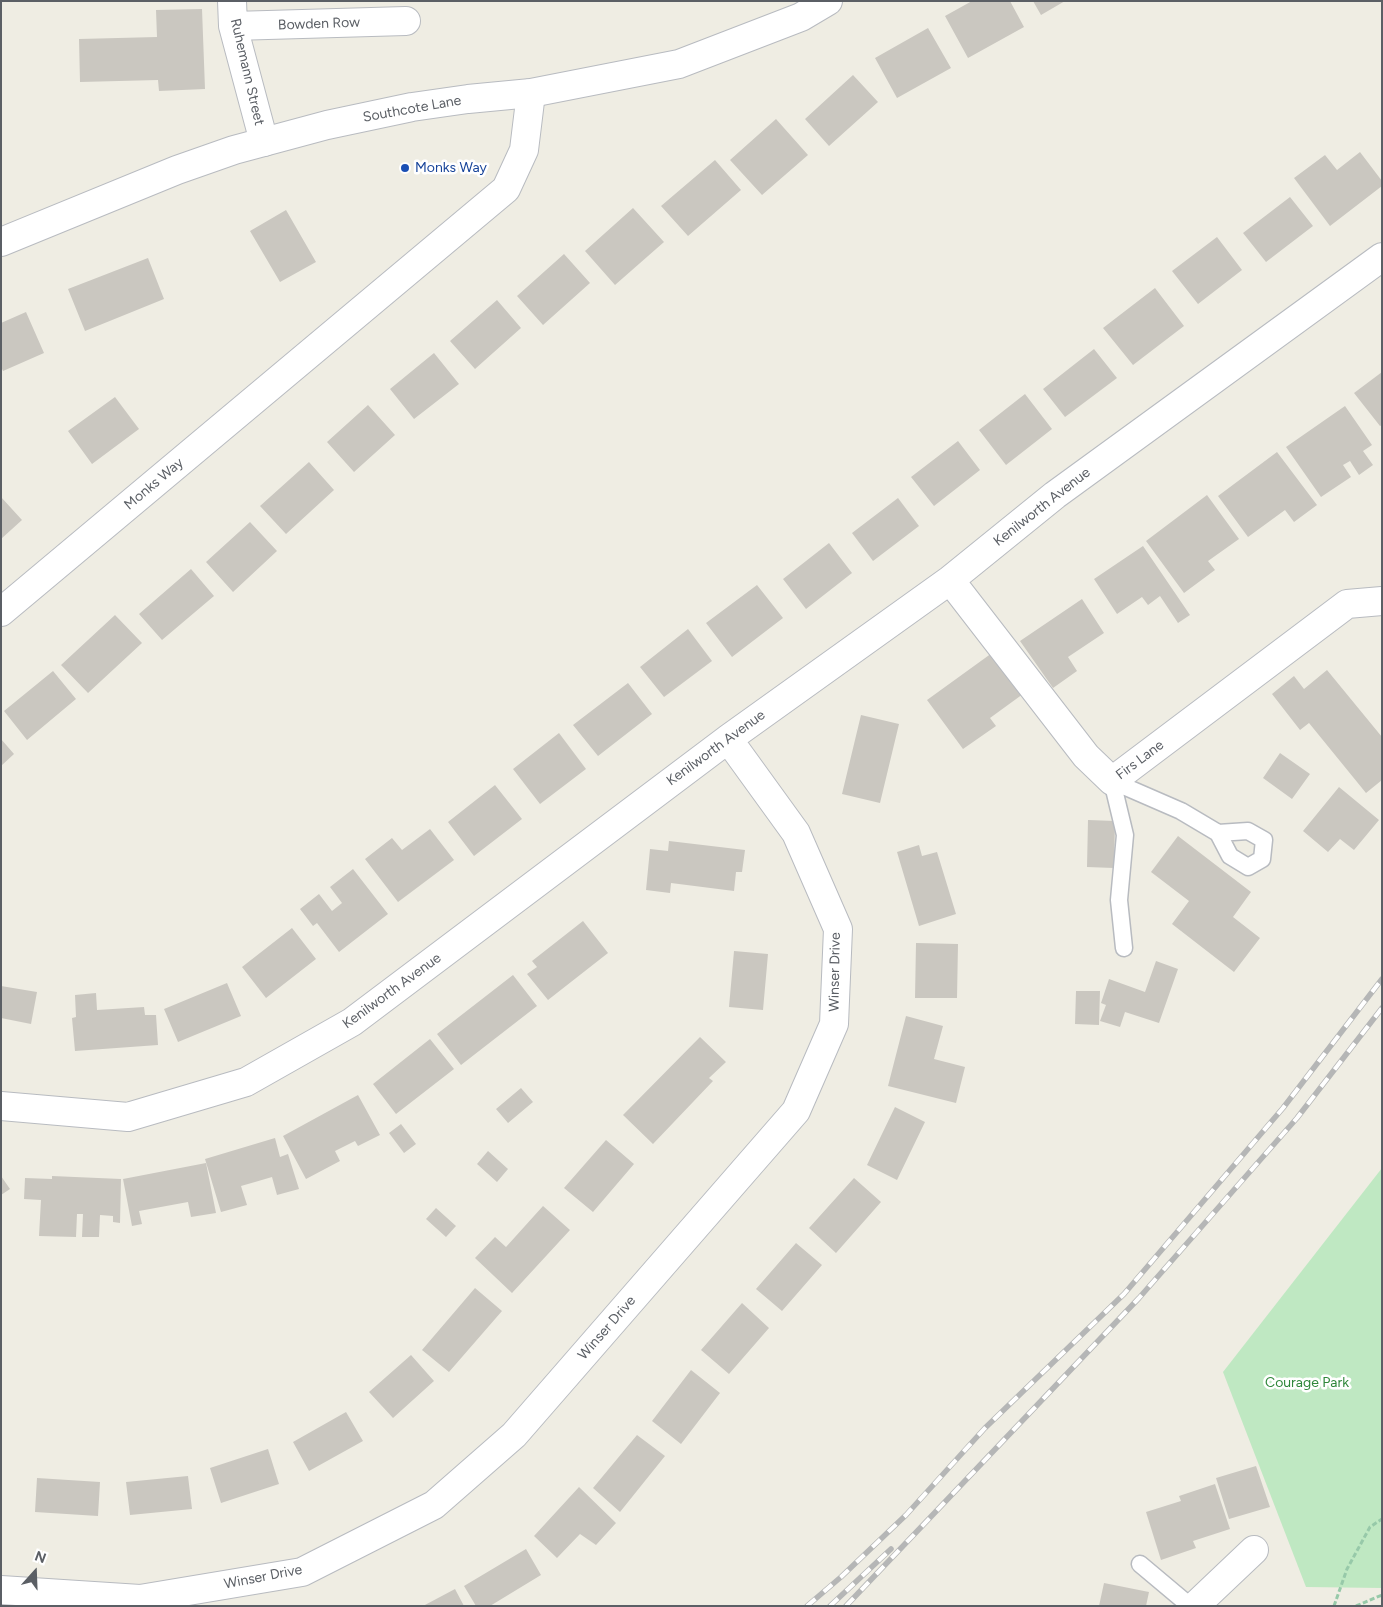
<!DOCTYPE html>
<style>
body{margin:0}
#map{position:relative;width:1383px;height:1607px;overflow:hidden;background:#efede3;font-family:Figtree,sans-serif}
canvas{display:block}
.frame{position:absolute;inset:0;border:2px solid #5b5f65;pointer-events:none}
.north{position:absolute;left:10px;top:1547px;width:50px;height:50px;-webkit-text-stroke:4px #fff;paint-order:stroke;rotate:20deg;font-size:14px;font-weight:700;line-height:20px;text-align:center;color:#5b5f65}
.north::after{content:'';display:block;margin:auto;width:18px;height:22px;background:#5b5f65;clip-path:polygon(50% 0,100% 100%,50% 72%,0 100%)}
</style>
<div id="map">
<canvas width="1383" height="1607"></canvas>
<div class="frame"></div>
<div class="north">N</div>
</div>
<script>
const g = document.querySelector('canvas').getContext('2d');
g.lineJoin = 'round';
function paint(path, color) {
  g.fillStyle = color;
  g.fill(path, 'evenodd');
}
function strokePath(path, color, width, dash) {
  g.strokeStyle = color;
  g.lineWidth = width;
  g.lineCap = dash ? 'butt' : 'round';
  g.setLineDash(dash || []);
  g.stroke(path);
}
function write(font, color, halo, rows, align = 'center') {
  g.font = font + ' Figtree,sans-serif';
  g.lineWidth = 5;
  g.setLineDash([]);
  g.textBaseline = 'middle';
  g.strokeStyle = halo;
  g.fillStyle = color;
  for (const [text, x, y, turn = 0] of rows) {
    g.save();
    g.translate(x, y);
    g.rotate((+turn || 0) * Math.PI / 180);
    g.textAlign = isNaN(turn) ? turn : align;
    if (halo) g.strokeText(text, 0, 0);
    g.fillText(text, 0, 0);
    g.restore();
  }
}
const green = new Path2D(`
 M1382,1168V1588L1306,1587L1223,1372Z`);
const building = new Path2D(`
 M972,1H1010L1024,27L968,58L945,16Z
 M1033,1H1065L1041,15Z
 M202,9L205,89L159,91L158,80L80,82L79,39L157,37L156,10Z
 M928,28L951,68L897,98L875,58Z
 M853,75L878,102L829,146L805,119Z
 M776,119L808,155L762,195L730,160Z
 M1360,152L1382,181V186L1330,226L1294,178L1325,155L1337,170Z
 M715,160L741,190L688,236L661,206Z
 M1290,197L1313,226L1266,262L1243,233Z
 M633,208L664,242L615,285L585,251Z
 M286,210L316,262L280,282L250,231Z
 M1217,237L1242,270L1198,304L1172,271Z
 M564,254L590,283L543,325L517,296Z
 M148,258L164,299L85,331L68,289Z
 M1155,288L1184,326L1133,365L1103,328Z
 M497,300L521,328L475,369L450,341Z
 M26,312L44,353L3,371L1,367V323Z
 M1094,349L1117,378L1065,417L1043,389Z
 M434,353L459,384L414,419L390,389Z
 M1382,372V425L1380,426L1354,393Z
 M1025,394L1052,429L1006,465L979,430Z
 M115,397L139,429L92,464L68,431Z
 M368,405L395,435L354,472L327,442Z
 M1345,406L1372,445L1363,451L1373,465L1359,475L1350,461L1343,465L1351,477L1321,497L1286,447Z
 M958,441L980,470L934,506L911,477Z
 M1277,452L1317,505L1294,522L1285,510L1248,537L1218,496Z
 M309,462L334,490L286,534L260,506Z
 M1207,495L1239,539L1208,561L1215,570L1184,593L1146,541Z
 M1,497L22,520L1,539Z
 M898,498L919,526L873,561L852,533Z
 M250,522L277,551L233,592L206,562Z
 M829,543L852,573L806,609L783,579Z
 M1143,546L1190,615L1178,623L1160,596L1148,605L1142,597L1117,614L1094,579Z
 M191,569L214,596L162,640L139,614Z
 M757,585L783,618L732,657L706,623Z
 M1082,599L1104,633L1068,657L1077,671L1053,688L1020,641Z
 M115,615L142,643L88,693L61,665Z
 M688,629L712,661L664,697L640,667Z
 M992,653L1023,694L990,718L996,726L963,749L927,700Z
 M1327,670L1382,737V780L1366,793L1309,723L1300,730L1272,694L1294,676L1304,689Z
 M53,671L76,699L27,740L4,711Z
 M628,683L652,714L598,756L573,725Z
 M861,715L899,724L880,803L842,794Z
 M559,733L586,769L540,804L513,769Z
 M1,739L14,754L1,766Z
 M1280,753L1310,774L1292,799L1263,778Z
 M495,785L522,819L474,856L448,822Z
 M1339,787L1379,820L1354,850L1340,839L1328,852L1303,831Z
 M1088,820L1115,821L1114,868L1087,867Z
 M430,829L454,860L398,902L365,859L392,838L402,850Z
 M1178,836L1251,892L1233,917L1260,938L1234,972L1172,924L1189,901L1151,872Z
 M669,841L745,850L742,872H736L734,891L671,883L670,893L646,890L650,849L668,851Z
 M919,845L922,856L937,852L956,914L919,926L897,852Z
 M353,869L388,914L339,952L317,923L313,926L300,909L319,894L332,911L342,903L330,887Z
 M583,921L608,953L548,1000L527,974L537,967L532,961Z
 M292,928L316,959L266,998L242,967Z
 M916,943L958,944L957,998H915Z
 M734,951L768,954L763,1010L729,1007Z
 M1156,961L1178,969L1159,1023L1125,1012L1120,1027L1100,1021L1106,1005L1101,1003L1109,979L1145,992Z
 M513,975L537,1006L461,1065L437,1034Z
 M227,983L241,1016L178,1042L164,1009Z
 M1,986L37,992L31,1024L1,1018Z
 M1076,991H1100L1099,1025L1075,1024Z
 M96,993L97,1010L144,1007L145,1015H156L158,1045L75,1051L72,1018L76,1017L75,995Z
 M906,1016L943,1026L934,1059L965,1067L956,1103L888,1086Z
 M700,1037L726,1062L709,1078L713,1081L653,1144L623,1115Z
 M430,1039L454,1069L396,1114L373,1084Z
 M521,1088L533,1102L508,1123L496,1109Z
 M358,1095L380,1135L358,1146L355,1141L335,1151L340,1161L306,1179L283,1136Z
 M895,1107L925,1122L897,1180L867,1165Z
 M401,1124L416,1144L404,1153L389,1133Z
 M275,1138L280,1157L288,1154L299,1189L277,1195L272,1177L255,1182L241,1186L247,1205L221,1212L205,1159Z
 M606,1140L634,1164L593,1212L564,1188Z
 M488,1151L508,1169L497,1182L477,1164Z
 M206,1163L216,1213L191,1217L188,1202L139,1211L142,1224L132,1226L123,1179Z
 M1,1176L10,1189L1,1195Z
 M52,1176L121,1179L120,1223L113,1222V1216L100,1215L99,1237H82L83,1214H77L76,1237L39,1236L41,1200L24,1199L25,1178L52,1179Z
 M854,1178L881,1202L836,1253L809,1228Z
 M543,1206L570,1230L512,1293L475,1258L495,1237L506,1247Z
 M436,1208L456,1226L446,1237L426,1219Z
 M796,1243L822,1265L782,1311L756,1289Z
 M475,1288L502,1311L449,1372L422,1350Z
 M742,1303L769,1328L729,1374L701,1350Z
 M411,1355L434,1381L393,1418L369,1392Z
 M691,1370L720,1393L681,1444L652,1421Z
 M346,1412L363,1441L309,1471L293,1442Z
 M637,1435L665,1456L620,1512L593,1488Z
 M268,1449L279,1484L221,1503L210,1468Z
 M1256,1466L1270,1507L1229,1519L1216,1478Z
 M188,1476L192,1509L130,1515L126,1482Z
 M37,1478L100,1482L98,1516L35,1512Z
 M1215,1484L1230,1529L1193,1541L1196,1548L1161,1560L1146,1512L1181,1501L1179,1496Z
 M579,1487L616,1523L596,1545L580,1534L557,1558L534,1536Z
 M526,1549L541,1575L490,1606H476L464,1586Z
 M1104,1583L1149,1592L1146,1606H1099Z
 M455,1589L464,1606H423Z`);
const path = new Path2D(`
 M1334,1606L1347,1569L1370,1527L1382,1519
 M1356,1606L1382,1595`);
const service = new Path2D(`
 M1112,781L1181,811L1218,833L1248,831L1264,840L1262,859L1248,867L1230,856L1218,833
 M1112,781L1125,835L1119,900L1124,948
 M1140,1564L1190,1606`);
const minor = new Path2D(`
 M232,1L233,26L264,142
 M233,26L406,21
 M950,580L1086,756L1112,781L1347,604L1382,601
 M1,612L506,189L524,150L531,93
 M1,1106L128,1117L246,1082L352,1022L728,739L950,580L1055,495L1382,257
 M1,1590L140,1599L302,1572L434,1505L514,1435L796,1111L834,1024L838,929L796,833L728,739
 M1195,1606L1254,1550`);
const tertiary = new Path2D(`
 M1,242L177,170L234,150L327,125L412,107L468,99L531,93L679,64L801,17L828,1`);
const rail = new Path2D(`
 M807,1606L841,1577L906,1515L985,1428L1124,1294L1283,1108L1382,979
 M830,1606L891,1549
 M846,1606L1139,1298L1297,1118L1382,1008`);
const markers = [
 [405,168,5,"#1a4fb4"]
];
const streetNames = [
 ["Bowden Row",319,24,-2],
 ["Ruhemann Street",247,72,77],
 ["Southcote Lane",412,109,-10],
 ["Monks Way",154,484,-40],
 ["Kenilworth Avenue",1042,507,-38],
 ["Kenilworth Avenue",716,748,-36],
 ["Firs Lane",1140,760,-37],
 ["Winser Drive",835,972,-89],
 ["Kenilworth Avenue",392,991,-36],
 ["Winser Drive",607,1328,-49],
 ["Winser Drive",263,1577,-11]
];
const transitNames = [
 ["Monks Way",415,168]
];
const parkNames = [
 ["Courage Park",1307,1383]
];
paint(green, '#bfe8c2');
paint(building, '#cac7c0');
strokePath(service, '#b8bbc0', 19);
strokePath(minor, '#b8bbc0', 30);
strokePath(tertiary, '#b8bbc0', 30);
strokePath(path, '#97c9a9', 3, [5, 2.5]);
strokePath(service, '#fff', 16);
strokePath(minor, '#fff', 28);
strokePath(tertiary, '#fff', 28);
strokePath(rail, '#b5b6b6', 5.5);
strokePath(rail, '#fff', 4, [11]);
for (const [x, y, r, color] of markers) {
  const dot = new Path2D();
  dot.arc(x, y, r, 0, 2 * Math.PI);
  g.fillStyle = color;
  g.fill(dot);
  strokePath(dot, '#fff', 2);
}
write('14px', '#5b5f65', '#fff', streetNames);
write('14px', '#164399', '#fff', transitNames, 'left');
write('14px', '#30873b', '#fff', parkNames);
</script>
